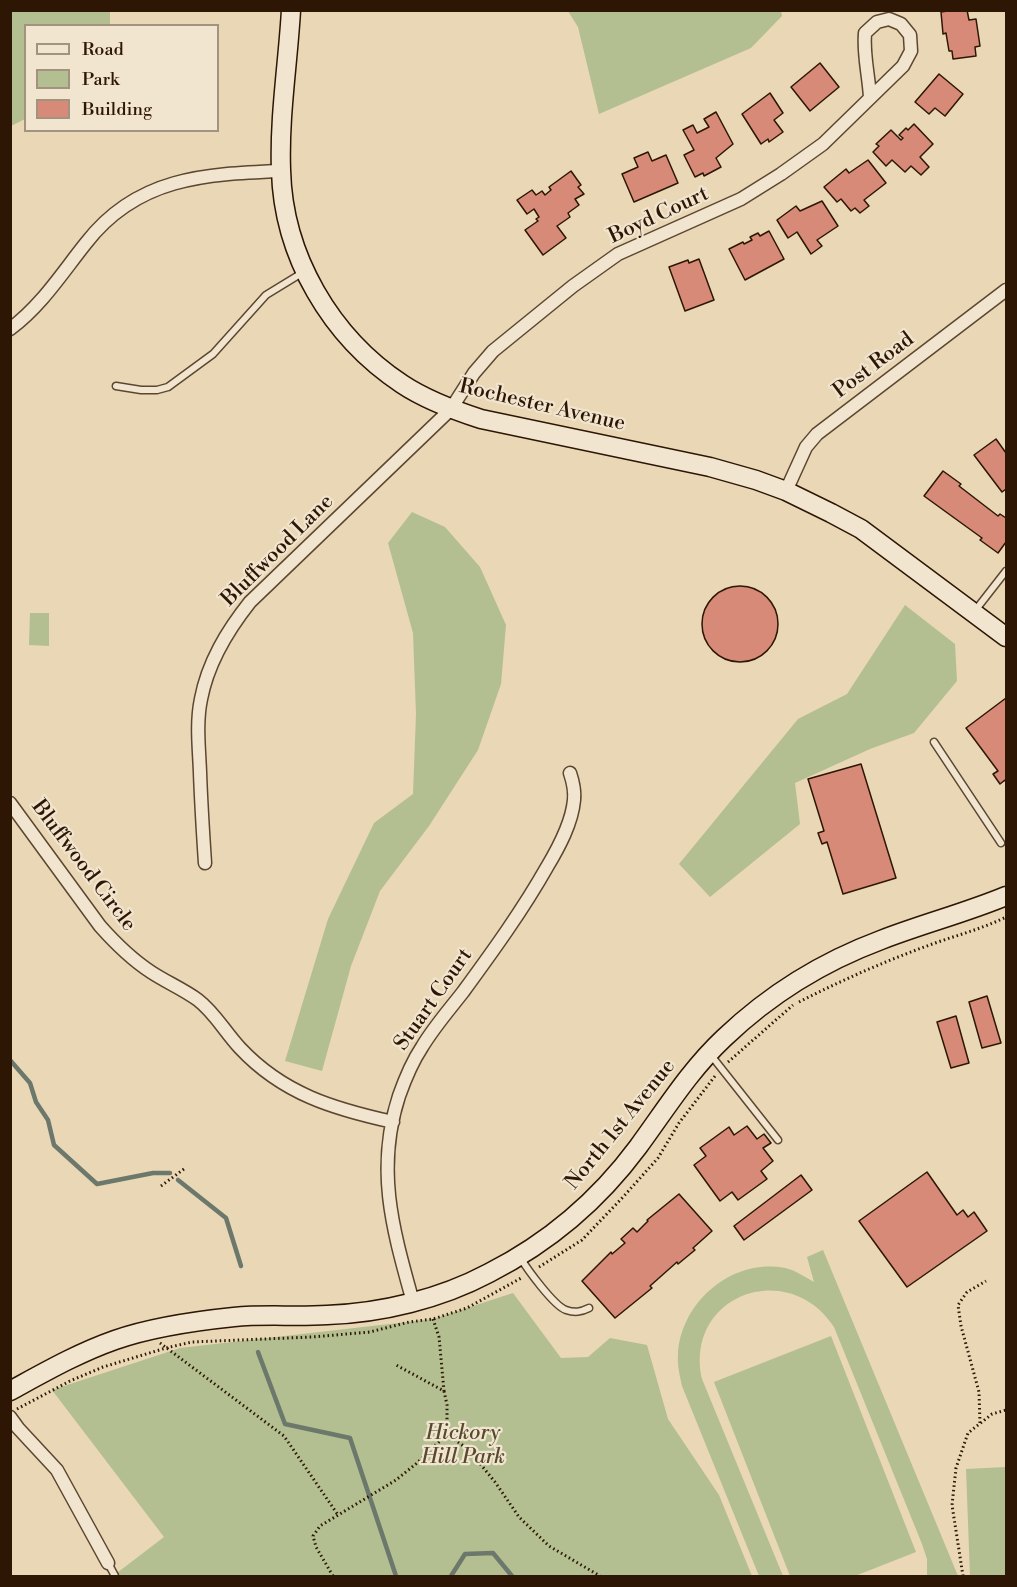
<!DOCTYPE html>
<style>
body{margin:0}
#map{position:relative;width:1017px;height:1587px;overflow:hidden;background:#e9d7b6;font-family:"Libre Bodoni",serif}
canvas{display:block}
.frame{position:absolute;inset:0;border:12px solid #2d1604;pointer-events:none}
.legend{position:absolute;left:24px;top:24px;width:195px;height:108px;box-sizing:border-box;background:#f1e5d0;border:2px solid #a3927e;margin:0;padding:8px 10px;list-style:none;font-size:18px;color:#2d1604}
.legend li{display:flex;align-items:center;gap:12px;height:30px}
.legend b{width:30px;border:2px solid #a3927e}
</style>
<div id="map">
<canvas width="1017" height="1587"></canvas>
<div class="frame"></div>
<ul class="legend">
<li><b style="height:8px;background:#f1e5d0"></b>Road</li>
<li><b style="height:16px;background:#b3bf90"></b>Park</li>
<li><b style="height:16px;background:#d68a77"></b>Building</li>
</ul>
</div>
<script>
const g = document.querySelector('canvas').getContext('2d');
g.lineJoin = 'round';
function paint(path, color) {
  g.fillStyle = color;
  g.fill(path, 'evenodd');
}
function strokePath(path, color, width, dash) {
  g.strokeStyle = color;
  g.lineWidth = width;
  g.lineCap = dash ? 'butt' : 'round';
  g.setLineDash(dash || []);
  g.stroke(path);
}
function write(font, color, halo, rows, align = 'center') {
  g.font = font + ' "Libre Bodoni",serif';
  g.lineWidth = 4.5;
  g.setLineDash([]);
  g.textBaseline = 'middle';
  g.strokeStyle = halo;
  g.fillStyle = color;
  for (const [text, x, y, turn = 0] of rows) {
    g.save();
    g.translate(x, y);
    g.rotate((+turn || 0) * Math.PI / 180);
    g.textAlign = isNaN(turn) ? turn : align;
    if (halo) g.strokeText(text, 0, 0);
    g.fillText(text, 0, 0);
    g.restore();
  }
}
const green = new Path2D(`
 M11,10L110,11V25L26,26L25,119L11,126Z
 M781,10L782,16L751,48L599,114L578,27L568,11Z
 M412,512L445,527L480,567L506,625L501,684L478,750L429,826L380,891L351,966L322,1071L285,1061L328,919L374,823L413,794L416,714L413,633L388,543Z
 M905,605L955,644L957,681L914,733L870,749L795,783L800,824L710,897L679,864L798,719L847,694Z
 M30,613H49V646L29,645Z
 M823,1250L958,1576H927V1559L922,1544L834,1327C788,1257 684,1295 702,1379L783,1576H759L682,1386C680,1376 677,1365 678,1354C681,1302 732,1258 785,1268C795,1270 805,1277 814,1282L807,1257Z
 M513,1293L561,1358L588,1357L610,1338L647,1345L668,1419L719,1495L752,1576H113L164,1537L52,1390L180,1348L433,1319Z
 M831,1336L916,1552L855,1576H790L714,1382Z
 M1006,1467V1576H970L966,1469Z`);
const stream = new Path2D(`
 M10,1060L30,1083L36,1102L48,1120L54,1145L97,1184L153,1173H170
 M178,1180L226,1218L241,1266
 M258,1352L285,1424L350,1438L396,1576
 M451,1576L465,1554L493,1553L512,1576`);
const building = new Path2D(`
 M954,10H967L969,20L976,19L980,46L975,47L976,56L953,59L952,51H949L946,33L943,34L941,12Z
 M820,63L839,87L810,111L791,87Z
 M939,74L963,94L945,116L935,108L929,114L915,102Z
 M770,93L783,113L774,120L783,132L769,142L768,139L761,144L742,114Z
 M716,112L733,144L716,158L721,167L704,176L703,173L695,177L684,155L694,150L683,130L693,125L697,133L709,127L704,119Z
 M914,124L933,144L920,157L929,167L921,175L911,166L905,172L892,160L886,166L873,152L879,146L876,144L891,130L901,140L903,138L899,135L906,128L908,130Z
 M648,152L652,161L666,155L678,183L634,202L622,174L638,167L634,158Z
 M868,160L886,183L864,200L869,206L860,213L855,208L851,211L841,199L837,202L824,187L846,169L849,173Z
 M571,171L581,185L578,187L584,194L575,199L579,205L568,213L570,217L557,226L566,238L543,255L525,230L538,221L536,219L539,217L534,209L527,214L517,200L532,190L536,195L542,191L545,195L551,190L549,187Z
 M822,201L838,226L817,240L822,246L811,254L797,232L788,238L777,220L796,206L800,211Z
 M769,231L784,259L745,280L729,249L743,242L744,244L752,240L750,237L758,233L760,236Z
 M699,259L714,300L685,311L669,267L688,260L689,263Z
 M996,439L1006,453V489L1002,492L974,455Z
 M943,471L961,484L959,486L998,516L1000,514L1006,518V542L998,553L980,540L982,538L924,496Z
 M702 624a38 38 0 1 1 76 0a38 38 0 1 1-76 0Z
 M1006,698V783L1005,780L1000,784L993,774L998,771L966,728Z
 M861,764L896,878L843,894L827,842L822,844L818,833L824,831L808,779Z
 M987,996L1001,1043L982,1048L969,1002Z
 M956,1016L969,1063L951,1068L937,1022Z
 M747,1126L757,1139L764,1134L771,1143L763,1148L773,1161L761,1171L767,1179L738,1200L732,1192L720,1201L694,1165L706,1156L700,1148L729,1127L734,1135Z
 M927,1172L957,1215L963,1210L968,1217L974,1212L987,1231L907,1287L859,1221Z
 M801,1175L812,1190L744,1240L734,1226Z
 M679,1194L712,1231L693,1248L695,1250L678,1264L677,1262L650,1286L652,1288L615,1318L582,1281L611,1252L612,1254L625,1243L621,1239L633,1228L637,1232L648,1221L647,1220Z`);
const path = new Path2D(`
 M799,1002C844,979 890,959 938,942C961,934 984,928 1006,917
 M728,1062L793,1005
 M161,1186L184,1169
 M539,1267L582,1240L624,1196L658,1158L679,1123L715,1076
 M433,1319L439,1337L444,1391
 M160,1343L284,1436L338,1515
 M17,1409L70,1381L103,1367L166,1348L192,1342L312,1337L370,1332L409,1322L433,1319L467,1308L523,1277
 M980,1423L979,1392L961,1326L958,1305L967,1292L986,1281
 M447,1434L469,1450L495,1482L519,1517L549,1546L600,1576
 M333,1576L316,1547L313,1536L320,1526L396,1480L417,1463L447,1434V1405L444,1391L396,1365
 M963,1576L952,1505L956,1468L968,1433L992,1414L1006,1410`);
const service = new Path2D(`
 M116,386L141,390H157L168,387L213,354L266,295L302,273
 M974,612L1006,571
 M934,742L1001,843
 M710,1054L778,1140
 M520,1257C527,1269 554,1306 566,1310C575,1313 581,1312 589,1308
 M108,1563L115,1576`);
const minor = new Path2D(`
 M10,329C42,305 62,273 86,243C137,177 205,174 281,171
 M786,491L806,447L817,434L1006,290
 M10,803L100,926C116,944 131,959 151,972C166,982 183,989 198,1000C215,1013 225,1032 240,1048C283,1094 334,1109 393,1122
 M205,863C203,833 201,802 200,772C199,747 196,723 201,699C208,662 227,631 250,602L451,409L474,373L493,351L573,286L618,254L741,199L781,174L823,144L903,66L911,51L910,35L901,24L889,19L877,22L865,33C863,55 869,76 870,98
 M413,1302C393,1230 375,1170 399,1096C405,1079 412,1062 422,1047C434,1027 449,1010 463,992C493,951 522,911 547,867C559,847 572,823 574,800C575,791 573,782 570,773
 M10,1417L18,1428L57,1470L108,1563`);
const secondary = new Path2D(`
 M291,10C288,63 279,117 281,170C283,256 331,337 402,384C426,400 453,410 481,419L710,467L756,480L786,491L831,513L861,529L1006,637
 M10,1391C45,1372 78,1353 115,1340C152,1327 195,1321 234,1317C265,1314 296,1317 327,1315C382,1313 440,1299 489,1273C548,1243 598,1201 638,1147C666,1109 689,1071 724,1038C769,995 822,962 881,940C922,924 965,913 1006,896`);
const streetNames = [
 ["Boyd Court",659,216,-25],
 ["Post Road",874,366,-37],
 ["Rochester Avenue",542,406,13],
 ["Bluffwood Lane",278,551,-45],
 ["Bluffwood Circle",83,866,53],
 ["Stuart Court",434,1000,-55],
 ["North 1st Avenue",621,1125,-51]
];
const parkNames = [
 ["Hickory",463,1434],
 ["Hill Park",463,1458]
];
paint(green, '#b3bf90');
strokePath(stream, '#6d786c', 4.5);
paint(building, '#d68a77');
strokePath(building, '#2d1604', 1.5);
strokePath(service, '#5c4630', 9);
strokePath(minor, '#5c4630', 15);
strokePath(secondary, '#2d1604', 21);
strokePath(path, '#2d1604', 3, [1.5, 3]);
strokePath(service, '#f1e5d0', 6);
strokePath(minor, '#f1e5d0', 12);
strokePath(secondary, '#f1e5d0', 18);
write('21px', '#2d1604', '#f1e5d0', streetNames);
write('italic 21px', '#55492e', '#f1e5d0', parkNames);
</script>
